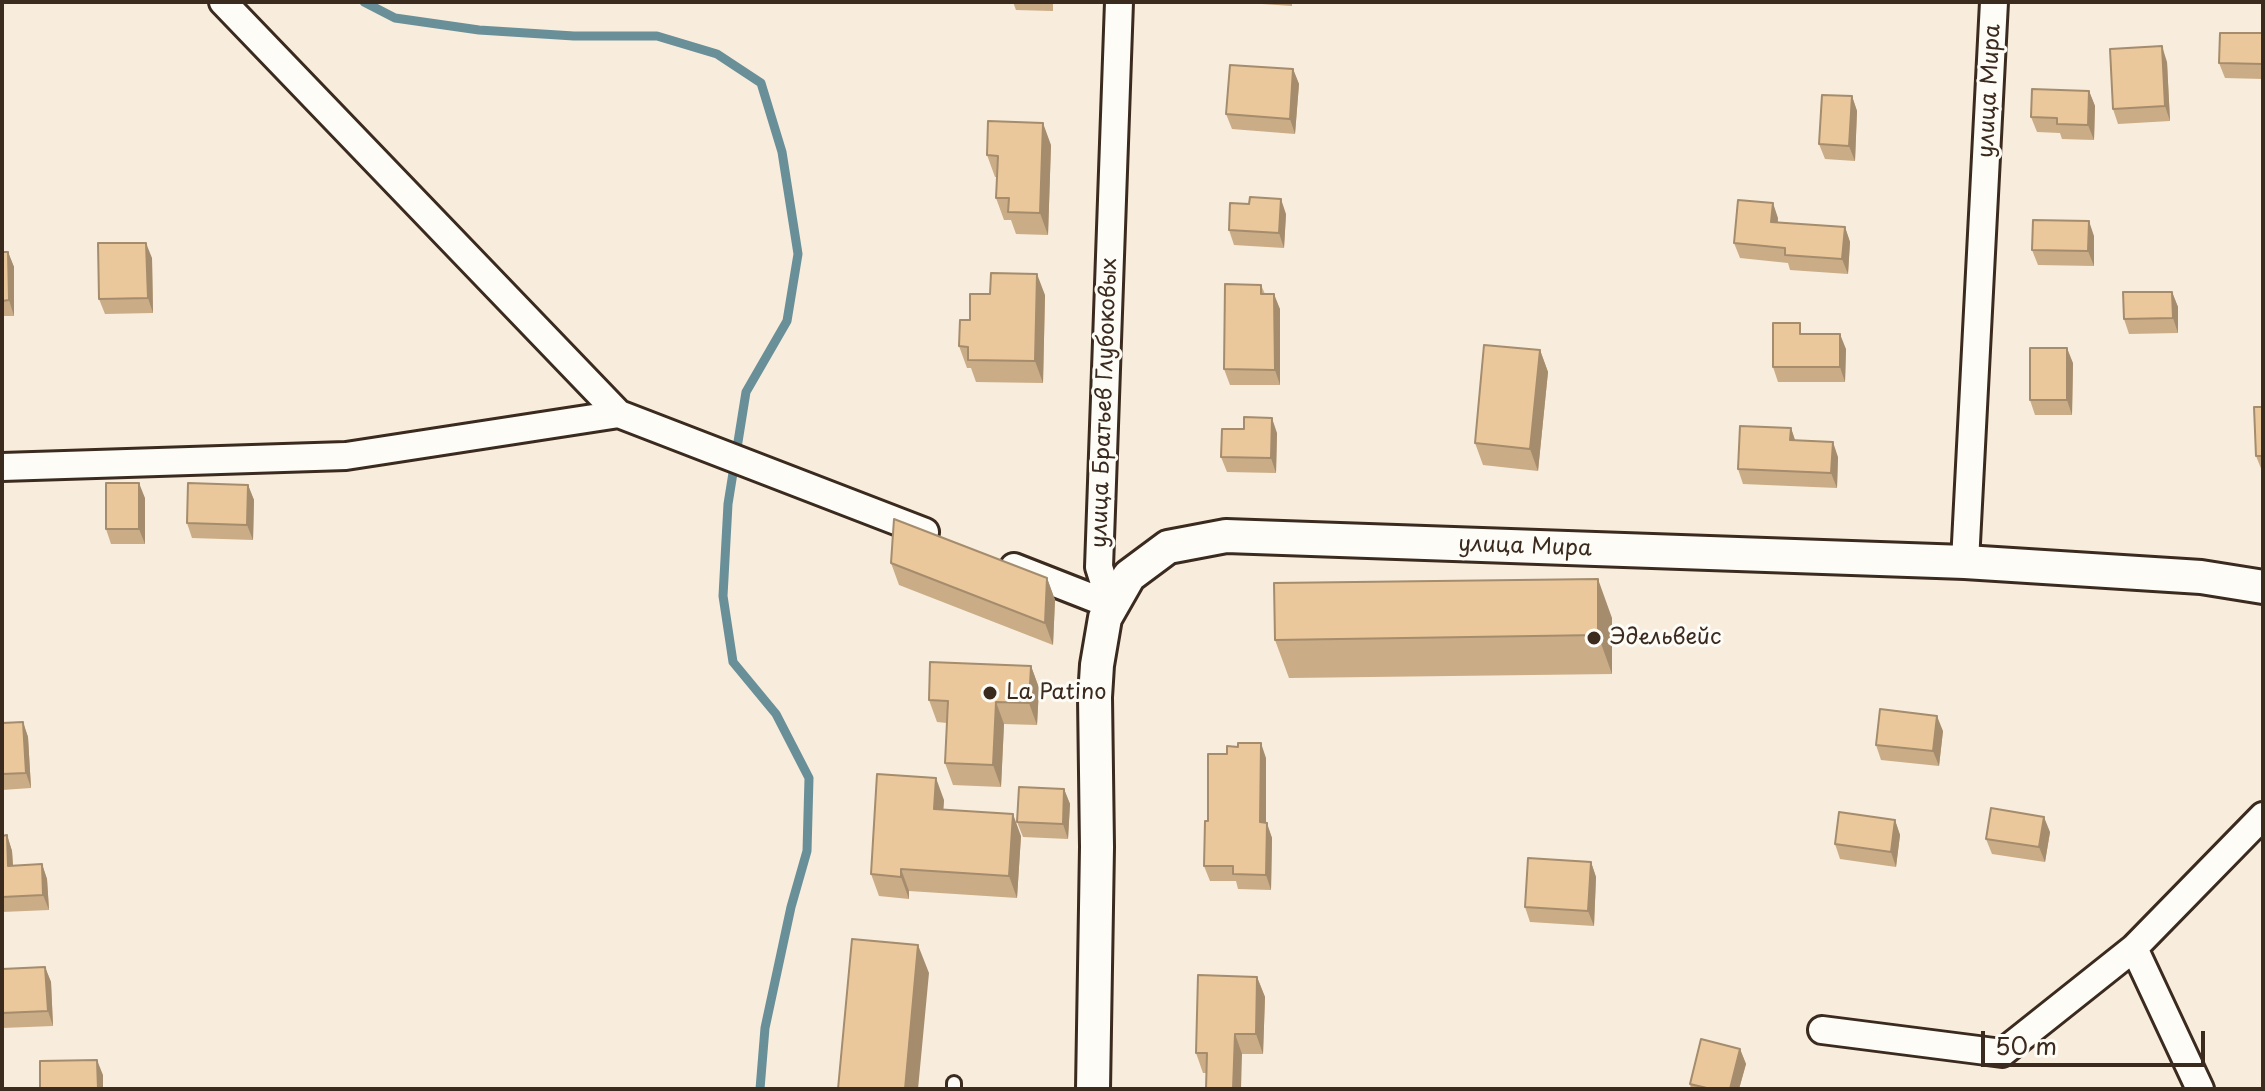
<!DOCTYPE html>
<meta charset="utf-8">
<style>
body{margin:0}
#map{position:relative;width:2265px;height:1091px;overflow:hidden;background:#f8ecdc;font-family:"Playpen Sans",sans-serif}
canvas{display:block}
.frame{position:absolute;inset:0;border:4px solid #3b2a1e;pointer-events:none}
.scale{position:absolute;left:1981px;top:1031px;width:224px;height:36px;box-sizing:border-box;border:4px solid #3b2a1e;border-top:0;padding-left:10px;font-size:24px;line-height:28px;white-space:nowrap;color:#3b2a1e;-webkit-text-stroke:6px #fdfcf7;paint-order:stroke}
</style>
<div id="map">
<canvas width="2265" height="1091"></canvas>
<div class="frame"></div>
<div class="scale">50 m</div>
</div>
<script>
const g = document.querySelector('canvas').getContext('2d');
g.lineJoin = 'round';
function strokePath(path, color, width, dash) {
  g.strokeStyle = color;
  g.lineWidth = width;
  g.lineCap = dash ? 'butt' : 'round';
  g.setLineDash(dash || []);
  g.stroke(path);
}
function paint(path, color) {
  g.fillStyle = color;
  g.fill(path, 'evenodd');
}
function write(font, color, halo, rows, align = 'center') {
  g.font = font + ' "Playpen Sans",sans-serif';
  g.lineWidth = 6;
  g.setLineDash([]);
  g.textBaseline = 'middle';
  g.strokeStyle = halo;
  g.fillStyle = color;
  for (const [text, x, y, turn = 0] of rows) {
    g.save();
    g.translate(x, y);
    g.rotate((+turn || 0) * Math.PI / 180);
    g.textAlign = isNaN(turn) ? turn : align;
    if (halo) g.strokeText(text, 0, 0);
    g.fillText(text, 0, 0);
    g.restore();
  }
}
const stream = new Path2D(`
 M364,2L395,18L479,30L574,36H657L717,54L761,83L782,152L798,254L787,321L746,392L728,504L723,596L733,662L776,714L809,778L807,851L791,907L765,1028L760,1089`);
const service = new Path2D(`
 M954,1089V1083`);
const minor = new Path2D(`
 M223,2L619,414
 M2,467L346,456L619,414L925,532
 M1965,562L1994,2
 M1014,567L1111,605
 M1111,605L1099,567L1119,2
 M2134,948L2200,1089
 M1822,1030L2002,1053L2134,948L2263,816`);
const tertiary = new Path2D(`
 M1093,1089L1097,847L1095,697L1097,665L1105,618L1129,576L1168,547L1226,536L1965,562L2201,577L2263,587`);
const wall = new Path2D(`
 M1013,2H1053V11L1016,10Z
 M1246,2H1292V6L1247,3Z
 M2263,33V79L2225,78L2219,63Z
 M2167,62L2170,121L2118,124L2113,109Z
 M1293,69L1299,84L1295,134L1232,129L1226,114Z
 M2089,91L2095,106L2094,140L2062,139L2060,133L2037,132L2031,117Z
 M1852,96L1857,111L1855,161L1825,159L1819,144Z
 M1051,145L1048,235L1016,234L1011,220H1004L996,198L997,177H995L987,155Z
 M1286,214L1284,248L1234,245L1229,230Z
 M1778,218V223L1845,227L1850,242L1848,274L1790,270L1788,263L1740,258L1734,243Z
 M2094,236V266L2038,265L2032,250Z
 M2,252H8L14,267V316H2Z
 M152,258L153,313L105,314L99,299Z
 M1261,285L1265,294L1280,309V385H1230L1224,369Z
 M2172,292L2178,307V333L2129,334L2124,319Z
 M1045,295L1043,383L976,382L971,368H967L959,346L970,320Z
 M1804,334L1846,349L1845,382H1778L1773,367Z
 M1540,350L1548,372L1538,471L1483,465L1475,443Z
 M2073,363L2072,415H2035L2030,400Z
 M2263,407V471H2262L2256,456Z
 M1791,428L1795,440L1838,457L1837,488L1743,484L1738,469Z
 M1244,429L1277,433L1276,473L1227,472L1221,457Z
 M248,485L254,500L253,540L192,538L187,523Z
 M145,498V544H111L106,529Z
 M891,563L1047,578L1055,600L1053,645L899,585Z
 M1612,618V674L1289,678L1275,640Z
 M1031,666L1039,688L1037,725L1004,724L1001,787L953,785L945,763L947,723L937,722L929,700Z
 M23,722L28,737L31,788L2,790V723Z
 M1943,731L1939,766L1881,760L1876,745Z
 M1266,758V823L1272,838L1271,890L1238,889L1236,881H1210L1204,866L1208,821Z
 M1064,789L1070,804L1068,839L1023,837L1017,822Z
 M944,800L943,810L1021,836L1017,898L909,891V899L879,896L871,874Z
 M1895,820L1900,835L1896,867L1840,859L1835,844Z
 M2050,832L2045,862L1992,854L1986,839Z
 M7,835L12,851L13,866L42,864L47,879L49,910L2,912V836Z
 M1591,862L1596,877L1594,926L1530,922L1525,907Z
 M45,967L51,982L53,1026L2,1028V969Z
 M1257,977L1265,997L1263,1054H1242L1206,1073H1203L1196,1053Z
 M1740,1049L1746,1064L1739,1089H1691L1690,1084Z`);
const shadedWall = new Path2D(`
 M2162,46L2167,62L2170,121L2165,106Z
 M1293,69L1299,84L1295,134L1290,119Z
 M2089,91L2095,106L2094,140L2088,125Z
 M1852,96L1857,111L1855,161L1849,146Z
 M1043,123L1051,145L1048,235L1040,213Z
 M1281,199L1286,214L1284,248L1279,233Z
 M1773,203L1778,218L1776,237L1771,222Z
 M2089,221L2094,236V266L2088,251Z
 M1845,227L1850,242L1848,274L1842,259Z
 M146,243L152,258L153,313L148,298Z
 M8,252L14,267V316L9,300Z
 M1037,274L1045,295L1043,383L1035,361Z
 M2172,292L2178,307V333L2173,318Z
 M1274,294L1280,309V385L1275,370Z
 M1840,334L1846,349L1845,382L1840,367Z
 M2067,348L2073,363L2072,415L2067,400Z
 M1540,350L1548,372L1538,471L1530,449Z
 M1272,418L1277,433L1276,473L1271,458Z
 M1791,428L1796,443L1790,440Z
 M1833,442L1838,457L1837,488L1831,473Z
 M139,483L145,498V544L139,529Z
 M248,485L254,500L253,540L247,525Z
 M1047,578L1055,600L1053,645L1045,623Z
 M1598,579L1612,618V674L1598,635Z
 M1031,666L1039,688L1037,725L1029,703Z
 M996,702L1004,724L1001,787L993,765Z
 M1937,716L1943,731L1939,766L1933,751Z
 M23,722L28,737L31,788L26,773Z
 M1261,743L1266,758V837L1260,822Z
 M936,778L944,800L942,831L934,809Z
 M1064,789L1070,804L1068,839L1063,824Z
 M1013,814L1021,836L1017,898L1009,876Z
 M2044,817L2050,832L2045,862L2039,847Z
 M1895,820L1900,835L1896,867L1891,852Z
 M1267,823L1272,838L1271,890L1266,875Z
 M7,835L12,851L14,881L8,866Z
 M1591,862L1596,877L1594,926L1588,911Z
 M42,864L47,879L49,910L43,895Z
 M901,869L909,891V899L901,877Z
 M918,945L929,973L918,1089H905Z
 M45,967L51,982L53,1026L48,1011Z
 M1257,977L1265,997L1263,1054L1256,1034Z
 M1235,1034L1242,1054L1241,1089H1233Z
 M1740,1049L1746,1064L1739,1089H1730Z
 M97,1060L103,1075V1089H98Z`);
const building = new Path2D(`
 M2220,33H2263V64L2219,63Z
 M2162,46L2165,106L2113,109L2110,49Z
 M1230,65L1293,69L1290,119L1226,114Z
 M2032,89L2089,91L2088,125L2057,124V118L2031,117Z
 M1822,95L1852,96L1849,146L1819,144Z
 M988,121L1043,123L1040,213L1008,212L1009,198H996L998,156L987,155Z
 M1250,197L1281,199L1279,233L1229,230L1230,203L1249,204Z
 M1738,200L1773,203L1771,222L1845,227L1842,259L1785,255V248L1734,243Z
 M2033,220L2089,221L2088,251L2032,250Z
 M98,243H146L148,298L99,299Z
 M2,252H8L9,300L2,301Z
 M991,273L1037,274L1035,361L968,360V347L959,346L960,320H970V294H990Z
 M1225,284L1261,285V294H1274L1275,370L1224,369Z
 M2123,292H2172L2173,318L2124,319Z
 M1773,323H1800V334H1840V367H1773Z
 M1484,345L1540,350L1530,449L1475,443Z
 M2030,348H2067V400H2030Z
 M2254,407H2263V456H2256Z
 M1244,417L1272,418L1271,458L1221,457L1222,429H1244Z
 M1740,426L1791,428L1790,440L1833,442L1831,473L1738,469Z
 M106,483H139V529H106Z
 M188,483L248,485L247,525L187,523Z
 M894,519L1047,578L1045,623L891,563Z
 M1598,579V635L1275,640L1274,583Z
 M930,662L1031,666L1029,703L996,702L993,765L945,763L948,701L929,700Z
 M1880,709L1937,716L1933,751L1876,745Z
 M23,722L26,773L2,774V723Z
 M1238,743H1261L1260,822L1267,823L1266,875L1233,874V866H1204L1205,821H1208V754H1227V746L1238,747Z
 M877,774L936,778L934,809L1013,814L1009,876L901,869V877L871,874Z
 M1019,787L1064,789L1063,824L1017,822Z
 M1991,808L2044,817L2039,847L1986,839Z
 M1839,812L1895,820L1891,852L1835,844Z
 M7,835L8,866L42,864L43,895L2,897V836Z
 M1528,858L1591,862L1588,911L1525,907Z
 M852,939L918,945L905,1089H838Z
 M45,967L48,1011L2,1013V969Z
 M1198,975L1257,977L1256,1034H1235L1233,1089H1206L1207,1053H1196Z
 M1701,1039L1740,1049L1730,1089H1711L1690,1084Z
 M97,1060L98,1089H40V1061Z`);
const markers = [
 [1594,638,8,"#3b2a1e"],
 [990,693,8,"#3b2a1e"]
];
const streetNames = [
 ["улица Мира",1990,91,-87],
 ["улица Братьев Глубоковых",1105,403,-88],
 ["улица Мира",1525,547,2]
];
const poiNames = [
 ["Эдельвейс",1610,638],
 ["La Patino",1006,693]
];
strokePath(stream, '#698f98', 9);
strokePath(service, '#3b2a1e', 18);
strokePath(minor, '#3b2a1e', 32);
strokePath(tertiary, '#3b2a1e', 38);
strokePath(service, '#fdfcf7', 12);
strokePath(minor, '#fdfcf7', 26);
strokePath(tertiary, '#fdfcf7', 32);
paint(wall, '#caac86');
paint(shadedWall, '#a48c6d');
paint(building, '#ebc89c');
strokePath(building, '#a48c6d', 2);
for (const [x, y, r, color] of markers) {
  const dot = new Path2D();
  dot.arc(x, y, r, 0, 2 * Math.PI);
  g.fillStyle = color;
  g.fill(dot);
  strokePath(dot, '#fdfcf7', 3);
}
write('22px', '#3b2a1e', '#fdfcf7', streetNames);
write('22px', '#3b2a1e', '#fdfcf7', poiNames, 'left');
</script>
